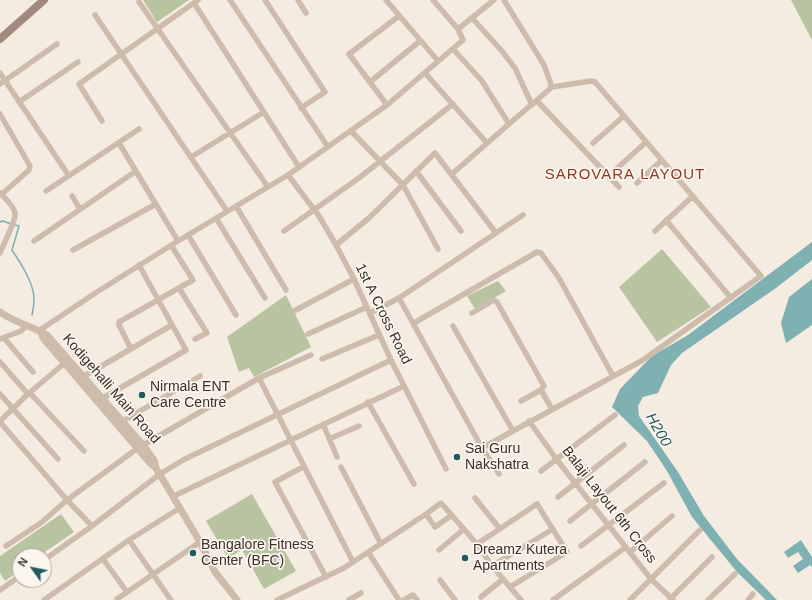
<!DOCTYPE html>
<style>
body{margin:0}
#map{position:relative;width:812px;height:600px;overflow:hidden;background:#f4ebe1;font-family:Arial,sans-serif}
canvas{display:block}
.north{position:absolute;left:12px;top:548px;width:40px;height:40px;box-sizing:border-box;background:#fbf5ee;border:1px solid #aea6a0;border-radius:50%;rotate:303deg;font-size:11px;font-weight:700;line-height:16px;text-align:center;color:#3b302b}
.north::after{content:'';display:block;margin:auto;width:14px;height:18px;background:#1f5a5e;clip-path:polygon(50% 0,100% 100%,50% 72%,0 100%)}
</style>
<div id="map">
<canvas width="812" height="600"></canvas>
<div class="north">N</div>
</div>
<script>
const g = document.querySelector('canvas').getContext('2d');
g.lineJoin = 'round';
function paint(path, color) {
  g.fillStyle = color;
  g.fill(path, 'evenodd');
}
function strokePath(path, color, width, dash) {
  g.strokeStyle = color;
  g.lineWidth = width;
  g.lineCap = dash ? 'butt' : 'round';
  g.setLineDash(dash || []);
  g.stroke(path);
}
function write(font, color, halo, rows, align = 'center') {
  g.font = font + ' Arial,sans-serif';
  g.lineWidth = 3.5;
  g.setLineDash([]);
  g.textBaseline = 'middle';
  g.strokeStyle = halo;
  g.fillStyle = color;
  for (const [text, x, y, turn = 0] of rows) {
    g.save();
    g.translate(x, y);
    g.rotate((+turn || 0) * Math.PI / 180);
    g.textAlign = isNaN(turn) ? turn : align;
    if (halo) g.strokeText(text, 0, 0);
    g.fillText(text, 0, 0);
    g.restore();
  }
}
const green = new Path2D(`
 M143,0H189L157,22Z
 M791,0H812V40Z
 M662,249L711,307L657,342L619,287Z
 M498,281L506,291L475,309L467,296Z
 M286,295L311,347L254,377L249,368L239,372L227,337Z
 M252,494L296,571L264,589L242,550L228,558L206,521Z
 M61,514L74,532L39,556H20V570L5,581L0,573V556Z`);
const water = new Path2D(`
 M812,242V260L776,288L682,353L671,365L658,393L643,397L638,406L639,416L678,472L704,516L737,559L777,600H766L737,572L692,517L667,471L647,441L612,407L620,389L652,356L688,335Z
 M812,279V325L786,343L781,323L789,297Z
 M801,540L812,557V567L810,565L798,573L793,566L803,559L798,552L788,558L784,552Z`);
const stream = new Path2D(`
 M0,222L3,221L11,224
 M15,225L19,226L12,250C20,262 34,283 34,299C34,304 33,310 32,315`);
const minor = new Path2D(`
 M230,0L328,147
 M265,0L325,92L301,108
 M298,0L306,13
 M386,0L438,61
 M433,0L458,29
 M504,0L544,65L552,87
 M139,2L268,187
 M194,3L299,167
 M95,15L227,211
 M472,18L501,50L515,68L532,105
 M453,49L482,81L509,124
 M0,73L69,176
 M425,73L487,143
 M370,82L420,41
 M0,84L57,44
 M537,101L619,187
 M19,102L78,62
 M387,105L349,54L399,16
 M0,114L30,166L29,170L2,194
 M102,121L79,84L198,0
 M351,131L403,185L438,249
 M119,143L178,241
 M593,143L624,116
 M191,157L264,112
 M416,171L461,231
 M614,171L646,142
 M452,174L509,124L552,87L591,81L595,82L761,276L643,360L482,448
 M288,175L319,216L336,245L354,279L391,360L446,469
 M637,183L662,160
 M46,191L139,129
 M72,196L80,209
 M236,206L286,290
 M216,218L265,298
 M666,220L731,298
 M284,231L359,178L453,104
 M655,231L693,196
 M496,233L523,215
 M188,235L236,315
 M34,241L136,171
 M336,245L369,218L435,153L496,233L399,298L370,313
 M73,250L156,204
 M0,253C3,245 16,221 15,214C15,207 5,198 0,193
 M179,288L207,333L195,339
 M399,298L482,448L499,474
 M294,311L354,279
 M472,313L494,300L497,302L544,386L541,390L552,409
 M414,323L537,252L541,253L559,278L613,376
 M453,326L513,431
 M40,330L97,292L178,241L288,175L387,105L463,40L458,29L494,0
 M308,334L367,307
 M4,338L33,372
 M0,339L21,331L26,326
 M131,349L119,325V322L193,280L171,245
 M311,355L259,378L353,562
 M322,359L379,335
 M0,362L28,394
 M81,378L172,325
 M30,393L84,451
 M0,394L58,459
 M103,398L186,350L139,265
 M521,401L541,390
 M368,402L414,484
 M0,421L28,394L67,361
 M123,421L200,376
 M529,421L557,460L651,579L673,600
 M0,422L67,500L92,526
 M323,424L337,457
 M329,439L359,426
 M303,467L275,482L326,577
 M341,467L381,544
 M541,471L615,415
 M174,496L404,386
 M558,497L624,445
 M475,498L500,529
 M426,514L435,527L452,515
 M570,521L645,462
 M477,544L537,504L567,552L510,587
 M6,546L42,522L67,500L138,448L259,378
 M581,546L664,483
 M439,550L464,529
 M368,552L399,600
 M630,552L672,516
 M103,559L127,592
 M44,560L92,526L160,474L183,460L391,360
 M492,566L553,529
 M440,580L455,600
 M0,590L20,576
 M481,597L503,579
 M117,599L200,542
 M670,599L712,557
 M44,600L129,540
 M171,600L129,540L180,508
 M277,600L344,568L426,514L441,503L477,544L492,566L521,600
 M349,600L361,593
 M404,600L413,595L417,600
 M553,600L626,547
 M630,600L700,530
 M708,600L735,574
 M748,600L753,594`);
const tertiary = new Path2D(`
 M0,312C15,323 32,326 47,335L143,445L154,460L156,468L200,542L215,572L237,600
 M41,331L43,338L150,463L156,468`);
const secondary = new Path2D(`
 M0,39L44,0`);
const markers = [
 [142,395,4,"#1f5a5e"],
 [457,457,4,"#1f5a5e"],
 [193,553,4,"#1f5a5e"],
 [465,558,4,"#1f5a5e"]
];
const streetNames = [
 ["1st A Cross Road",383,314,64],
 ["Kodigehalli Main Road",111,389,49],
 ["Balaji Layout 6th Cross",609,505,52]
];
const poiNames = [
 ["Nirmala ENT",150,387],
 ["Care Centre",150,403],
 ["Sai Guru",465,449],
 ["Nakshatra",465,465],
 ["Bangalore Fitness",201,545],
 ["Center (BFC)",201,561],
 ["Dreamz Kutera",473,550],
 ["Apartments",473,566]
];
const neighbourhoodNames = [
 ["SAROVARA LAYOUT",625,175]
];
const waterNames = [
 ["H200",658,430,60]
];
paint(green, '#b8c4a0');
paint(water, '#7fb0b2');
strokePath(stream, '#7fb0b2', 1.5);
strokePath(minor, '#cdbbac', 5.5);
strokePath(tertiary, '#cdbbac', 7);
strokePath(secondary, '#a18a7d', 8);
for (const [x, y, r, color] of markers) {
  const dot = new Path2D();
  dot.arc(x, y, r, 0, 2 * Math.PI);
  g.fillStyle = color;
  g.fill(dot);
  strokePath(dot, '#fbf5ee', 1.5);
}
write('14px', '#3b302b', '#fbf5ee', streetNames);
write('14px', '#3b302b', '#fbf5ee', poiNames, 'left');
g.letterSpacing = '1px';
write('15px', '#8c3b22', '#fbf5ee', neighbourhoodNames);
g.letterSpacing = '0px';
write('italic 15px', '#1f5a5e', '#fbf5ee', waterNames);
</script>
